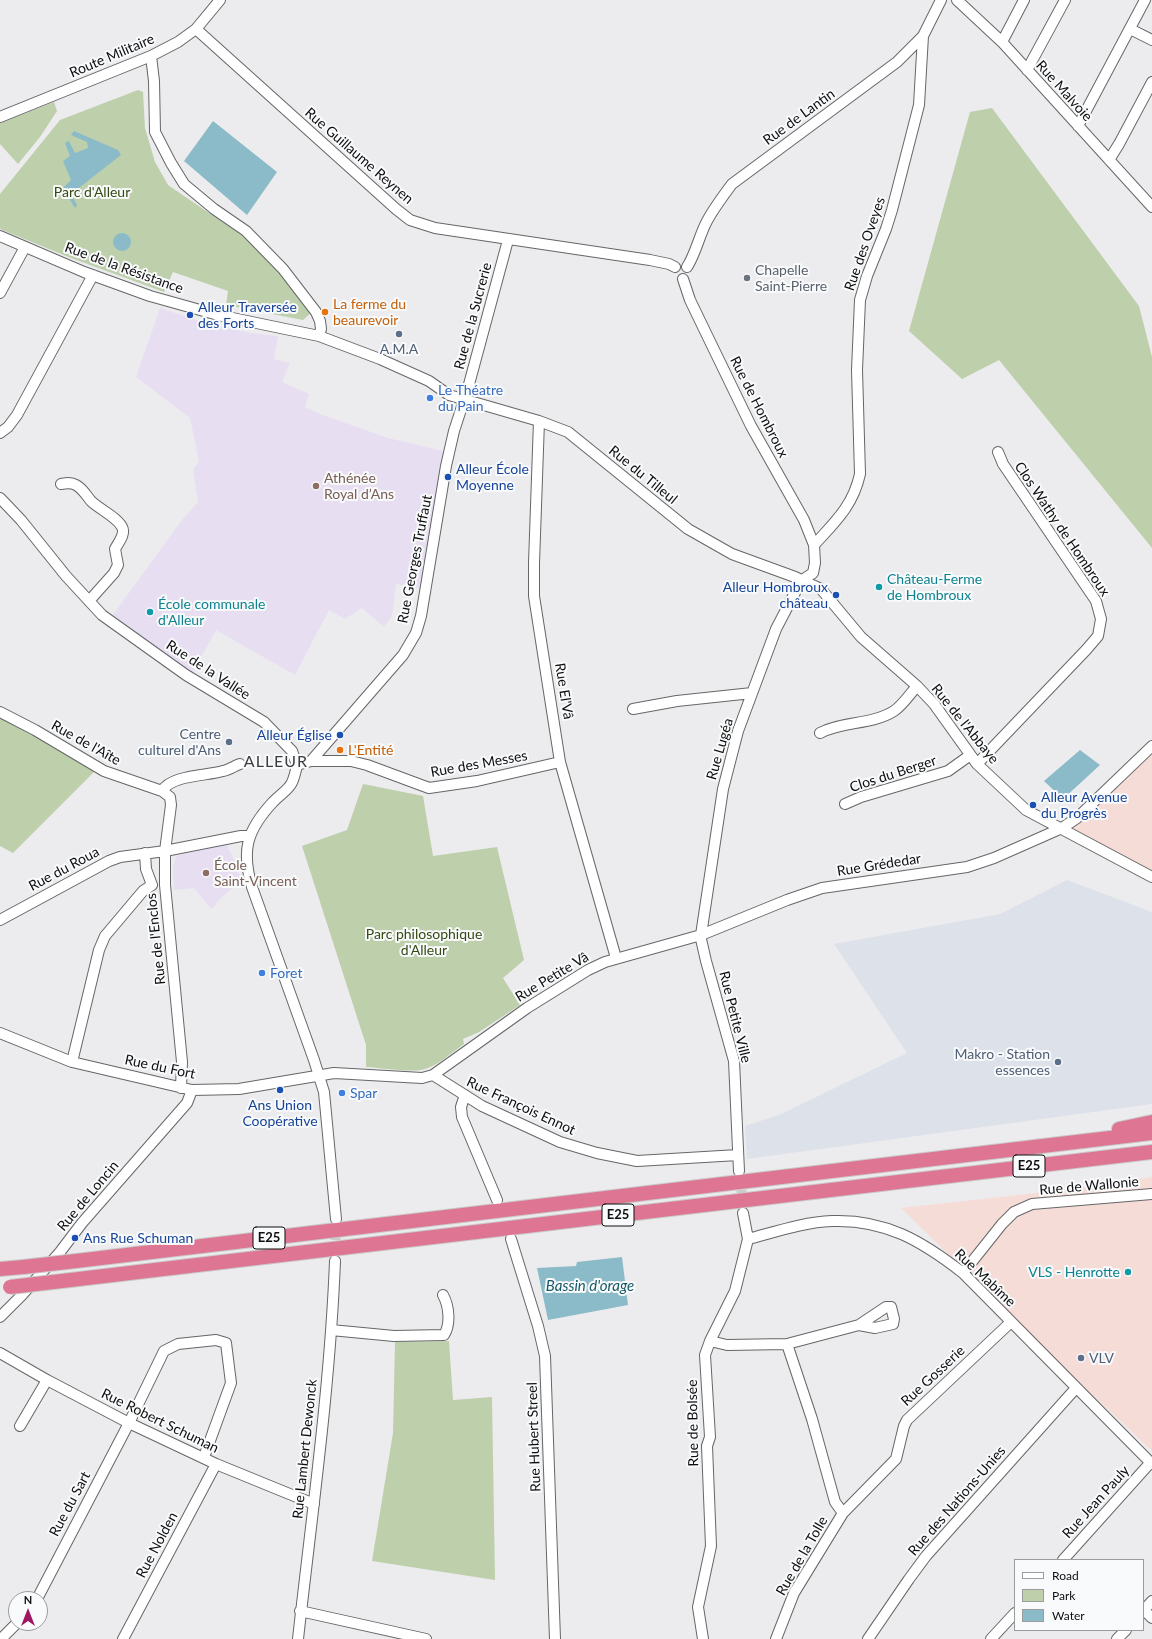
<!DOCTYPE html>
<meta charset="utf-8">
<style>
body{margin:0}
#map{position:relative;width:1152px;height:1639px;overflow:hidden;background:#ececee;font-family:Lato,sans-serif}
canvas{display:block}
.legend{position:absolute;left:1014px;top:1559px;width:130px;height:72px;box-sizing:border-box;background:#f9fafb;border:1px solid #9b9c9c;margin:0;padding:5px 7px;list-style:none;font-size:12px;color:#0e0e0e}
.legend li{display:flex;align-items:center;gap:8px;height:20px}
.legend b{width:20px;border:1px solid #9b9c9c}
.north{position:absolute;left:8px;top:1591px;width:40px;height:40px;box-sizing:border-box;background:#f9fafb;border:1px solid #9b9c9c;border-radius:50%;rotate:0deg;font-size:11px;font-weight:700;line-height:16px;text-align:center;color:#0e0e0e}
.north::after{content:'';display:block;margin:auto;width:14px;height:18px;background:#9f1663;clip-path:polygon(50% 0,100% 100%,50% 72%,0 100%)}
</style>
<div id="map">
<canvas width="1152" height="1639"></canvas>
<ul class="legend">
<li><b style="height:5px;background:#fff"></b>Road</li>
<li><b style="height:11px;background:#bdcfab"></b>Park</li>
<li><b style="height:11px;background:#8bbbc8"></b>Water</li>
</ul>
<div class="north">N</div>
</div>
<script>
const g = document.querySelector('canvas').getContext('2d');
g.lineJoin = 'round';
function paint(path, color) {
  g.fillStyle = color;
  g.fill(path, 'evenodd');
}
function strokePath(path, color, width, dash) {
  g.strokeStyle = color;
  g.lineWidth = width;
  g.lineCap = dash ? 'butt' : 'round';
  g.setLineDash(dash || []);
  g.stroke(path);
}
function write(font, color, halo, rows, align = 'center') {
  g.font = font + ' Lato,sans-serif';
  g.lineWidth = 4;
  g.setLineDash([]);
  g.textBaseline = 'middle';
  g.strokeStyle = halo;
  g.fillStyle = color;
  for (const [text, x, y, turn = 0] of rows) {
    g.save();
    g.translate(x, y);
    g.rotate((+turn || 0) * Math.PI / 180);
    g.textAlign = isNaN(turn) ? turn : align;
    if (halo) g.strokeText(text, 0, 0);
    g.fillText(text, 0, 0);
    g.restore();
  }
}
const built = new Path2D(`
 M1067,880L1152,912V1104L747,1159L745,1126L779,1115L907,1053L834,944L1000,914Z`);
const industrial = new Path2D(`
 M1152,750V875L1067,829Z
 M1152,1177V1451L1081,1384L901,1208L1046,1192Z`);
const education = new Path2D(`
 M160,308L211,325L251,333L278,336L274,359L290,363L282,382L309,394L305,407L320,414L388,438L443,451L421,588L396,584L392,616L384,627L362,608L345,619L329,610L295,675L216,630L192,674L112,616L182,520L198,502L193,469L199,462L190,418L136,377Z
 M226,844L238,867L235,869L243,878L218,901L216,905L211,909L194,888L174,890L173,868L176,856Z`);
const green = new Path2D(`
 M138,90L143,92L145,128L155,162L168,185L250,241L313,311L303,320L226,305L228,291L173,272L164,292L71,258L0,229V194L60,120Z
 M54,102L57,111L40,137L18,164L0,144V123Z
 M992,108L1139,306L1152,357V548L999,360L962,379L909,331L970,112Z
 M0,713L96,770L13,853L0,846Z
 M363,784L423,796L433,856L497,847L524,960L503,978L520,1005L479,1032L463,1039L464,1044C452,1052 439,1065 425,1069C411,1073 382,1068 366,1067V1045L302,846L347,830Z
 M449,1341L453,1400L492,1397L495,1580L372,1561L393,1433L395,1342Z`);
const water = new Path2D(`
 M213,121L277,172L247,215L184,161Z
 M74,131L118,150L121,155L71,194L77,205L75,208L63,188L71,180L63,161L70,156L65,143L69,141L75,153L88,148L87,142L71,135Z
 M113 242a9 9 0 1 1 18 0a9 9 0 1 1-18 0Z
 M1080,750L1100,765L1063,799L1044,781Z
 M622,1257L628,1305L548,1320L537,1268L576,1266L577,1262Z`);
const minorTunnel = new Path2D(`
 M740,1175L743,1207
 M335,1255L336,1223`);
const minor = new Path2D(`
 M957,0L1002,42L1152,207
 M196,29L396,209L410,220L435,228L650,260L669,264L675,267
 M1130,29L1152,40
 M1002,42L1024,0
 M151,56L154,81L155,132L171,163L184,184L214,209L246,231L283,269L316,312L320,321L321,329L319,336
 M1027,70L1065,0
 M0,117L151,56L178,42L196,29L220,0
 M1078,126L1145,0
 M1109,160L1119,144L1152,82
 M0,236L84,272L150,296L218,315L319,336L380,359L429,381L449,395L539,421L568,432L688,529L732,554L795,577L821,589L861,637L917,686L934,704L977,764L1026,810L1152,877
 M687,267C696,253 699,236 707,221C714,208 723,196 732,184L897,62L923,36L941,0
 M683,279L690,300L703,327L751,426L804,520L814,545L815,563L813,573L801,581
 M0,293L25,247
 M539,421L534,563V596L560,762L616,958
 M0,433L8,427L17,415L93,275
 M61,484C66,483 71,482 76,485C83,489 86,495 91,501C99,509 117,517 122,527C126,534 118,543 115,549L118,565L114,573L89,601
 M0,498L21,520L66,576L102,615L186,675L264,722L292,751L297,765
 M814,545C835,522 853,506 860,474L857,370L860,300L867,276L886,229L892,210L919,105L923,36
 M633,709L677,701L752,693
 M0,712L35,730L104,771L162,791L170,797L171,805L165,851V885L182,1062L181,1088
 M820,733C842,721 872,725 894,711C902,706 910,694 917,686
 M311,761L403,655L416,633L421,616L446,466L454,431L468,388L508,240
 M977,764L1086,650L1098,636L1101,619L1096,601L1003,464L998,452
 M162,791C171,775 206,776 223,771C229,770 234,766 240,764
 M845,804L861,797L948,771L969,756
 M145,853L146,869L152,885
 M0,920L109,861L120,857L165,851L241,836H249
 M0,1033L72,1062L192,1090L239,1089L334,1073L422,1078L433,1075L527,1008L588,970L605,962L701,935L787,900L822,888L967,867L994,858L1062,828L1077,818L1152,746
 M72,1062L99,950L105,936L143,891L152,885
 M433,1075L482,1106L560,1142L597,1153L637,1161L738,1155
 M465,1095L461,1107L462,1117L497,1200
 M739,1171L734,1061L706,961L701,939V935L723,789L738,731L776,629L801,581
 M336,1219L324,1092L314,1060L252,887C241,850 247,830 273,802C289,786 292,790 297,765L311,761H351L367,765L429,788L477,781L560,762
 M511,1239L538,1326L545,1356L555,1639
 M748,1239C775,1232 804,1222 832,1221C885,1219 922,1241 963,1273L1152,1464
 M963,1273L1002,1224L1014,1212L1032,1204L1152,1194
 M0,1317L22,1295L60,1252L82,1223L187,1103L192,1090
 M331,1330L394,1336L444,1335C451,1324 449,1306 443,1295
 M710,1341L727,1345L787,1344L859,1325L875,1328L893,1324L894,1319L891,1307H886L859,1325
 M787,1344L812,1419L835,1502L843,1513
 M0,1353L47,1380L129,1423L216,1464L314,1504
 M20,1426L47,1380
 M1063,1560L1151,1462
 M37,1599L129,1423L164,1351L178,1344L216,1340L226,1343L231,1383L204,1457
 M1144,1610L1152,1618
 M300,1611L426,1639
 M1143,1611L1152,1601
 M1,1639L17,1623
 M123,1639L216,1464
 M298,1639C312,1513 330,1388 335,1261
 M703,1639L698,1607L711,1546L707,1446L710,1437L705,1355L710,1341L735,1291L748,1239L743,1213
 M776,1639L794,1593L843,1513L896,1459L904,1426L907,1420L1011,1322
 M868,1639L909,1579L926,1556L1076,1388
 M991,1639L1015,1613
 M1117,1639L1126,1630`);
const highway = new Path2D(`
 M1119,1129L1152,1122
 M76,1261L1152,1133
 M0,1269L23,1267
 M62,1281L1152,1152`);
const highwayBridge = new Path2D(`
 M23,1267L76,1261
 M10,1287L62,1281`);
const markers = [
 [747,278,4,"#6b7280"],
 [325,312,4,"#e8710a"],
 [190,315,4,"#1a4fb4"],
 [399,334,4,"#5c6f8a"],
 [430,398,4,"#3f7fe0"],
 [448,477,4,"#1a4fb4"],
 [316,486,4,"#8d6e63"],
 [879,587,4,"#0f9aa8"],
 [836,595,4,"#1a4fb4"],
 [150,612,4,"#0f9aa8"],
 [340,735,4,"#1a4fb4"],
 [229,742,4,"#5c6f8a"],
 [340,750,4,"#e8710a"],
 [1033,805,4,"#1a4fb4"],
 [206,873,4,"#8d6e63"],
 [262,973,4,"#3f7fe0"],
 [1058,1062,4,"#5c6f8a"],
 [280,1090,4,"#1a4fb4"],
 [342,1093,4,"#3f7fe0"],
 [75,1238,4,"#1a4fb4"],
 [1128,1272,4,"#0f9aa8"],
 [1081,1358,4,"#5c6f8a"]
];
const shields = [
 [1029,1166,32],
 [618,1215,32],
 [269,1238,32]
];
const shieldNames = [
 ["E25",1029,1166],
 ["E25",618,1215],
 ["E25",269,1238]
];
const streetNames = [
 ["Route Militaire",112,56,-23],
 ["Rue Malvoie",1064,91,48],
 ["Rue de Lantin",799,117,-36],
 ["Rue Guillaume Reynen",359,156,41],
 ["Rue des Oveyes",865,244,-71],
 ["Rue de la Résistance",124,268,20],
 ["Rue de la Sucrerie",473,316,-75],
 ["Rue de Hombroux",759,407,63],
 ["Rue du Tilleul",643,475,39],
 ["Clos Wathy de Hombroux",1062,529,56],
 ["Rue Georges Truffaut",415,559,-79],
 ["Rue de la Vallée",208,670,33],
 ["Rue El'Vâ",564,691,81],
 ["Rue de l'Abbaye",965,724,51],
 ["Rue de l'Aîte",86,743,29],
 ["Rue Lugéa",720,749,-74],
 ["Rue des Messes",479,764,-10],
 ["Clos du Berger",893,774,-18],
 ["Rue Grédedar",879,865,-9],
 ["Rue du Roua",64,869,-28],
 ["Rue de l'Enclos",156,939,-96],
 ["Rue Petite Vâ",552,977,-31],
 ["Rue Petite Ville",735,1017,76],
 ["Rue du Fort",160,1067,12],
 ["Rue François Ennot",521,1106,25],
 ["Rue de Wallonie",1089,1186,-5],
 ["Rue de Loncin",88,1196,-50],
 ["Rue Mabîme",985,1278,43],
 ["Rue Gosserie",933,1376,-43],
 ["Rue Robert Schuman",160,1421,26],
 ["Rue de Bolsée",693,1423,-91],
 ["Rue Hubert Streel",534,1437,-92],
 ["Rue Lambert Dewonck",305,1449,-84],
 ["Rue des Nations-Unies",957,1501,-49],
 ["Rue Jean Pauly",1096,1502,-48],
 ["Rue du Sart",70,1504,-62],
 ["Rue Nolden",157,1545,-62],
 ["Rue de la Tolle",802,1556,-60]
];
const parkNames = [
 ["Parc d'Alleur",92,192],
 ["Parc philosophique",424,934],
 ["d'Alleur",424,950]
];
const worshipNames = [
 ["Chapelle",755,270],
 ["Saint-Pierre",755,286]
];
const foodNames = [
 ["La ferme du",333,304],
 ["beaurevoir",333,320],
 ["L'Entité",348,750]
];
const transitNames = [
 ["Alleur Traversée",198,307],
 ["des Forts",198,323],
 ["Alleur École",456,469],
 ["Moyenne",456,485],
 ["Alleur Hombroux",828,587,"right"],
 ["château",828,603,"right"],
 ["Alleur Église",332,735,"right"],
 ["Alleur Avenue",1041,797],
 ["du Progrès",1041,813],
 ["Ans Union",280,1105,"center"],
 ["Coopérative",280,1121,"center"],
 ["Ans Rue Schuman",83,1238]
];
const serviceNames = [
 ["A.M.A",399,349,"center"],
 ["Centre",221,734],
 ["culturel d'Ans",221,750],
 ["Makro - Station",1050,1054],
 ["essences",1050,1070],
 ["VLV",1089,1358,"left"]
];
const shopNames = [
 ["Le Théatre",438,390],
 ["du Pain",438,406],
 ["Foret",270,973],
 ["Spar",350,1093]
];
const educationNames = [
 ["Athénée",324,478],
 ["Royal d’Ans",324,494],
 ["École",214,865],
 ["Saint-Vincent",214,881]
];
const cultureNames = [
 ["Château-Ferme",887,579],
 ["de Hombroux",887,595],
 ["École communale",158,604],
 ["d'Alleur",158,620],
 ["VLS - Henrotte",1120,1272,"right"]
];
const waterNames = [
 ["Bassin d'orage",590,1286]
];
const quarterNames = [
 ["ALLEUR",276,762]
];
paint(built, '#dde1e9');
paint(industrial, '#f6dcd6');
paint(education, '#e8def2');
paint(green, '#bdcfab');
paint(water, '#8bbbc8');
strokePath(minorTunnel, '#cbcbcc', 10, [10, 5]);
strokePath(minor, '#656667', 12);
strokePath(highway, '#cacaca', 16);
strokePath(minor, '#fff', 10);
strokePath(highway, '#de7693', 14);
strokePath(highwayBridge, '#cacaca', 16, []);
strokePath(highwayBridge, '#de7693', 14);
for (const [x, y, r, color] of markers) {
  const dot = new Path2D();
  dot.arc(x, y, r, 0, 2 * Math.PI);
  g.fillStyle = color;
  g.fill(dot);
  strokePath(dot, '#f9fafb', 1.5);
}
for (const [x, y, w] of shields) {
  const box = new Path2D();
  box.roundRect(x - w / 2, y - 11, w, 22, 3);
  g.fillStyle = '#f9fafb';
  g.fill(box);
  strokePath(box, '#0e0e0e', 1);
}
write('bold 13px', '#0e0e0e', null, shieldNames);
write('14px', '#0e0e0e', '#f9fafb', streetNames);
write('14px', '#334911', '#f9fafb', parkNames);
write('14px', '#5b616d', '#f9fafb', worshipNames, 'left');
write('14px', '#c56008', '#f9fafb', foodNames, 'left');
write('14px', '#164399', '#f9fafb', transitNames, 'left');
write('14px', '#4e5e75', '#f9fafb', serviceNames, 'right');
write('14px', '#366cbe', '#f9fafb', shopNames, 'left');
write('14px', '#785e54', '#f9fafb', educationNames, 'left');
write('14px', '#0d838f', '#f9fafb', cultureNames, 'left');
write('italic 15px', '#155866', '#f9fafb', waterNames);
g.letterSpacing = '1px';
write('16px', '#3c3c3d', '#f9fafb', quarterNames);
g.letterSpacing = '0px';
</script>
